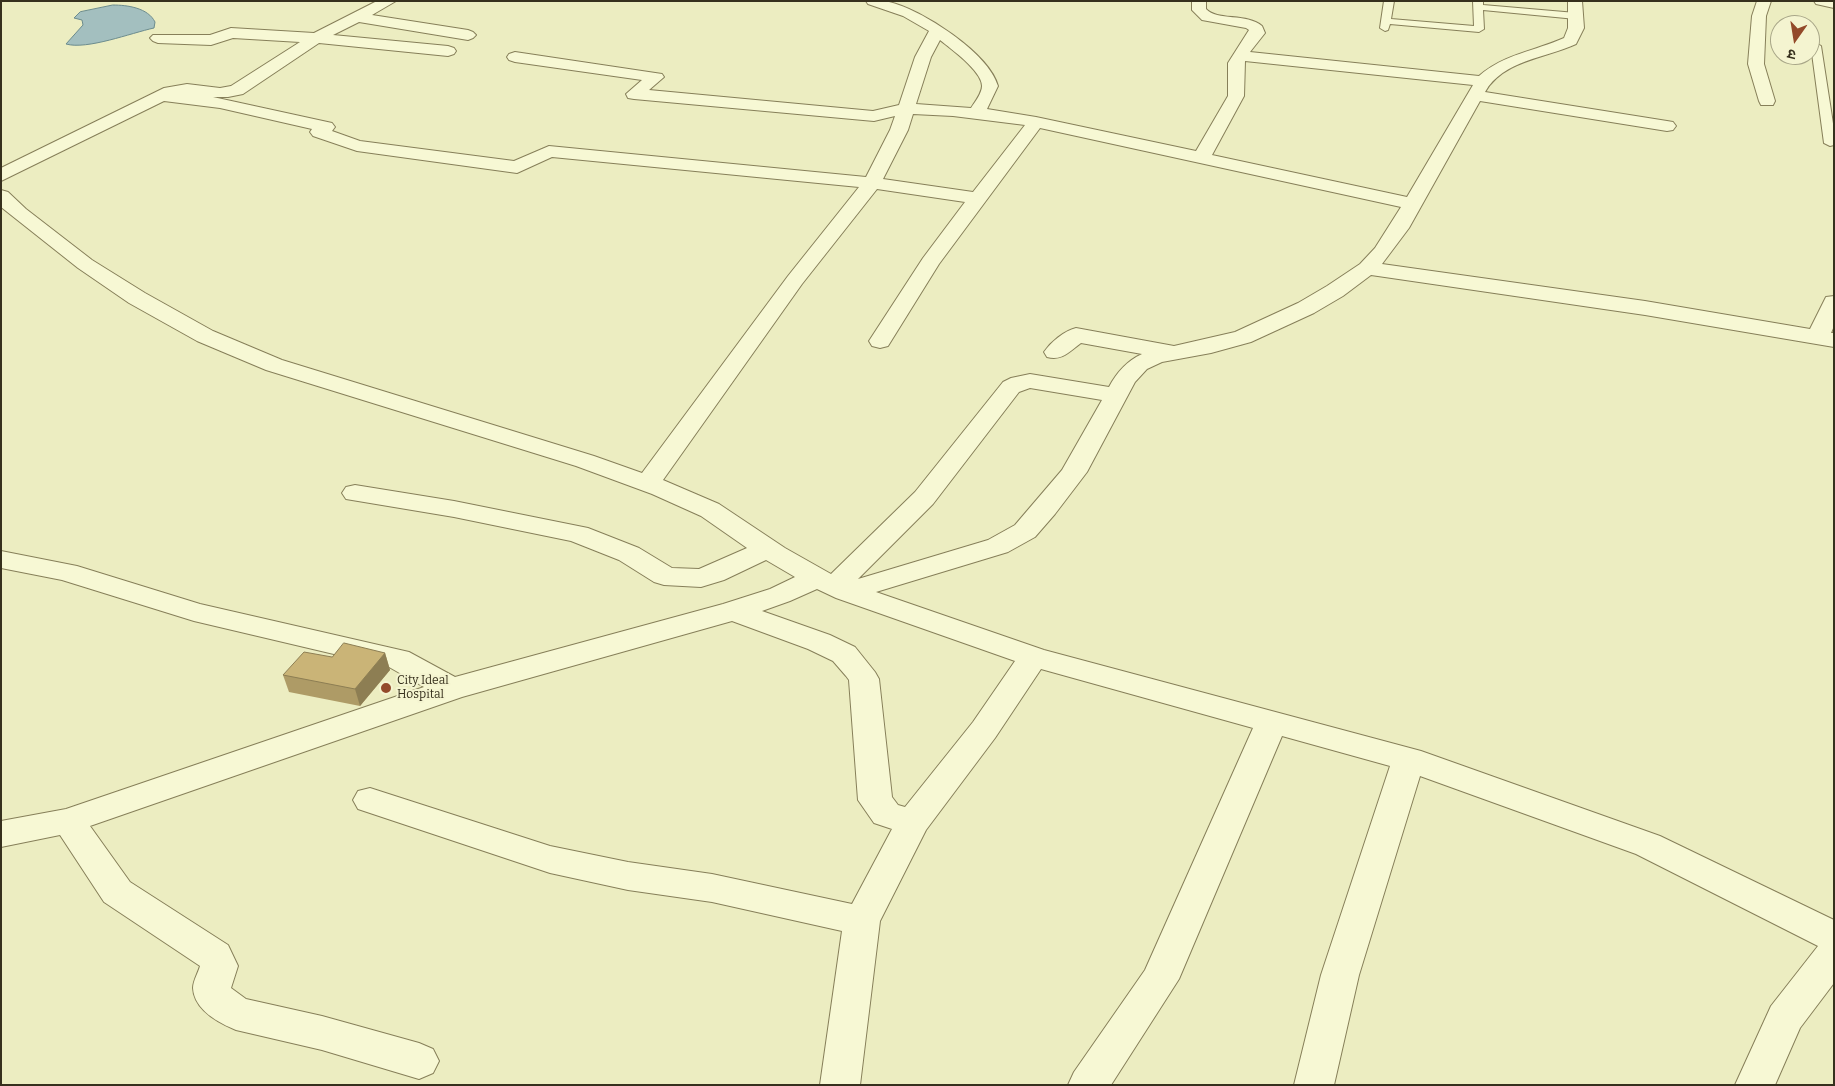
<!DOCTYPE html>
<meta charset="utf-8">
<style>
body{margin:0}
#map{position:relative;width:1835px;height:1086px;overflow:hidden;background:#ecedc1;font-family:Bitter,"Noto Sans Devanagari",serif}
canvas{display:block}
.frame{position:absolute;inset:0;border:2px solid #36301d;pointer-events:none}
.north{position:absolute;left:1770px;top:15px;width:50px;height:50px;box-sizing:border-box;background:#f4f4d0;border:1px solid #a8a688;border-radius:50%;rotate:193deg;font-size:14px;font-weight:700;line-height:20px;text-align:center;color:#36301d}
.north::after{content:'';display:block;margin:auto;width:18px;height:22px;background:#934a2a;clip-path:polygon(50% 0,100% 100%,50% 72%,0 100%)}
</style>
<div id="map">
<canvas width="1835" height="1086"></canvas>
<div class="frame"></div>
<div class="north">उ</div>
</div>
<script>
const g = document.querySelector('canvas').getContext('2d');
g.lineJoin = 'round';
function paint(path, color) {
  g.fillStyle = color;
  g.fill(path, 'evenodd');
}
function strokePath(path, color, width, dash) {
  g.strokeStyle = color;
  g.lineWidth = width;
  g.lineCap = dash ? 'butt' : 'round';
  g.setLineDash(dash || []);
  g.stroke(path);
}
function write(font, color, halo, rows, align = 'center') {
  g.font = font + ' Bitter,serif';
  g.lineWidth = 4;
  g.setLineDash([]);
  g.textBaseline = 'middle';
  g.strokeStyle = halo;
  g.fillStyle = color;
  for (const [text, x, y, turn = 0] of rows) {
    g.save();
    g.translate(x, y);
    g.rotate((+turn || 0) * Math.PI / 180);
    g.textAlign = isNaN(turn) ? turn : align;
    if (halo) g.strokeText(text, 0, 0);
    g.fillText(text, 0, 0);
    g.restore();
  }
}
const water = new Path2D(`
 M113,5C128,5 148,8 155,22L154,28C131,33 87,50 66,44L83,25L82,20L74,18L80,12Z`);
const service = new Path2D(`
 M1384,1H1394L1391,19L1474,26L1473,1H1483V5L1576,13L1581,16L1576,19L1483,10L1484,29L1479,32L1390,24L1388,30L1385,31L1380,28Z
 M1816,43L1821,46L1834,130V145L1830,146L1824,143L1811,46Z`);
const minor = new Path2D(`
 M377,1H396L372,15L468,30L473,32L476,35L473,38L468,40L359,22L333,35L448,46L454,48L456,51L454,54L448,56L319,43L243,94L228,97H213L332,123L335,127L332,131L360,141L514,161L549,146L866,177L890,130L895,116L874,121L634,99L628,98L626,94L642,80L515,62L509,60L507,57L509,54L515,52L662,74L664,77L649,90L873,111L899,105L915,57L929,31L903,16L868,4L866,1C873,1 882,0 889,2C921,9 989,53 998,86L987,109L1036,117L1196,151L1228,96V63L1249,30L1246,28L1202,20L1192,10V1H1206V9C1217,21 1247,13 1262,26L1265,33L1250,52L1479,76C1504,54 1535,51 1564,38L1568,28V1H1582L1584,28L1576,44C1546,58 1503,60 1485,92L1667,121L1673,122L1676,126L1673,130L1667,131L1480,101L1409,228L1382,264L1645,301L1810,329L1826,297L1834,296V326L1831,333H1834V347L1645,315L1371,275L1343,296L1314,313L1251,342L1211,353L1162,362L1147,369L1135,382L1087,472L1055,514L1035,537L1008,552L876,592L1044,650L1421,751L1660,836L1834,920V983L1800,1028L1775,1085H1735L1771,1006L1818,946L1636,854L1420,776L1359,975L1334,1085H1294L1321,975L1390,766L1282,736L1179,979L1111,1085H1068L1074,1072L1145,970L1253,728L1041,669L995,738L926,830L880,921L860,1085H820L842,931L712,902L628,890L550,873L358,809L353,800L358,791L370,788L550,846L628,862L712,874L852,904L892,829L874,823L858,800L849,680L846,676L833,661L808,649L732,621L462,697L90,826L130,882L228,945L238,966L231,988L246,999L322,1016L419,1043L433,1049L439,1061L433,1073L419,1079L322,1050L236,1030C219,1023 194,1010 193,988C193,981 198,973 200,966L104,902L60,835L1,847V821L66,809L424,687L389,667L194,621L62,580L1,568V551L77,566L200,604L409,652L455,677L723,604L770,589L795,577L766,560L724,580L701,587L664,585L654,582L619,560L571,541L454,517L346,499L342,493L346,487L355,485L454,501L588,528L639,548L672,568L699,569L747,548L701,516L652,494L576,466L266,370L197,341L129,303L78,268L1,207V190L8,192L26,209L92,260L145,293L213,331L282,360L594,456L642,473L788,276L859,187L552,157L517,173L357,151L313,136L310,132L312,129L220,108L164,101L1,181V168L164,88L187,84L220,88L231,86L300,42L233,38L211,45L158,43L153,41L150,38L153,35H210L231,28L314,33ZM940,40C951,49 982,71 982,86C982,93 975,102 971,108L916,104L931,57ZM1245,61L1473,85L1407,197L1212,155L1244,96ZM913,114L953,116L1025,125L973,192L883,179L908,130ZM1040,128L1401,207L1375,248L1360,264L1327,286L1298,303L1235,332L1174,346L1076,328C1064,331 1051,342 1044,352L1047,357C1062,361 1069,352 1081,343L1142,354C1127,361 1117,372 1109,387L1030,374L1011,378L1003,382L915,492L831,574L785,548L719,504L663,480L802,284L877,189L965,202L923,258L869,341L872,346L880,348L888,346L939,264ZM1030,388L1102,400L1062,470L1015,525L988,540L858,579L933,504L1019,392ZM817,589L836,598L1015,661L973,722L905,807L898,805L892,797L879,679L875,672L855,647L830,635L762,611L790,601Z
 M1757,1H1771L1766,16L1764,64L1775,101L1773,105H1761L1759,101L1748,64L1752,16Z
 M1814,1H1834V8L1816,4Z`);
const wall = new Path2D(`
 M385,653L390,670L360,706L289,692L283,675Z`);
const shadedWall = new Path2D(`
 M385,653L390,670L360,706L355,689Z`);
const building = new Path2D(`
 M344,643L385,653L355,689L283,675L304,652L332,657Z`);
const markers = [
 [386,688,6,"#934a2a"]
];
const poiNames = [
 ["City Ideal",397,681],
 ["Hospital",397,695]
];
paint(water, '#a3bfbf');
strokePath(water, '#6b8b8d', 1);
strokePath(service, '#867f59', 2);
strokePath(minor, '#867f59', 2);
paint(service, '#f7f8d4');
paint(minor, '#f7f8d4');
paint(wall, '#ae9b66');
paint(shadedWall, '#8d7e53');
paint(building, '#cab477');
strokePath(building, '#8d7e53', 1);
for (const [x, y, r, color] of markers) {
  const dot = new Path2D();
  dot.arc(x, y, r, 0, 2 * Math.PI);
  g.fillStyle = color;
  g.fill(dot);
  strokePath(dot, '#f4f4d0', 2);
}
write('12px', '#36301d', '#f4f4d0', poiNames, 'left');
</script>
